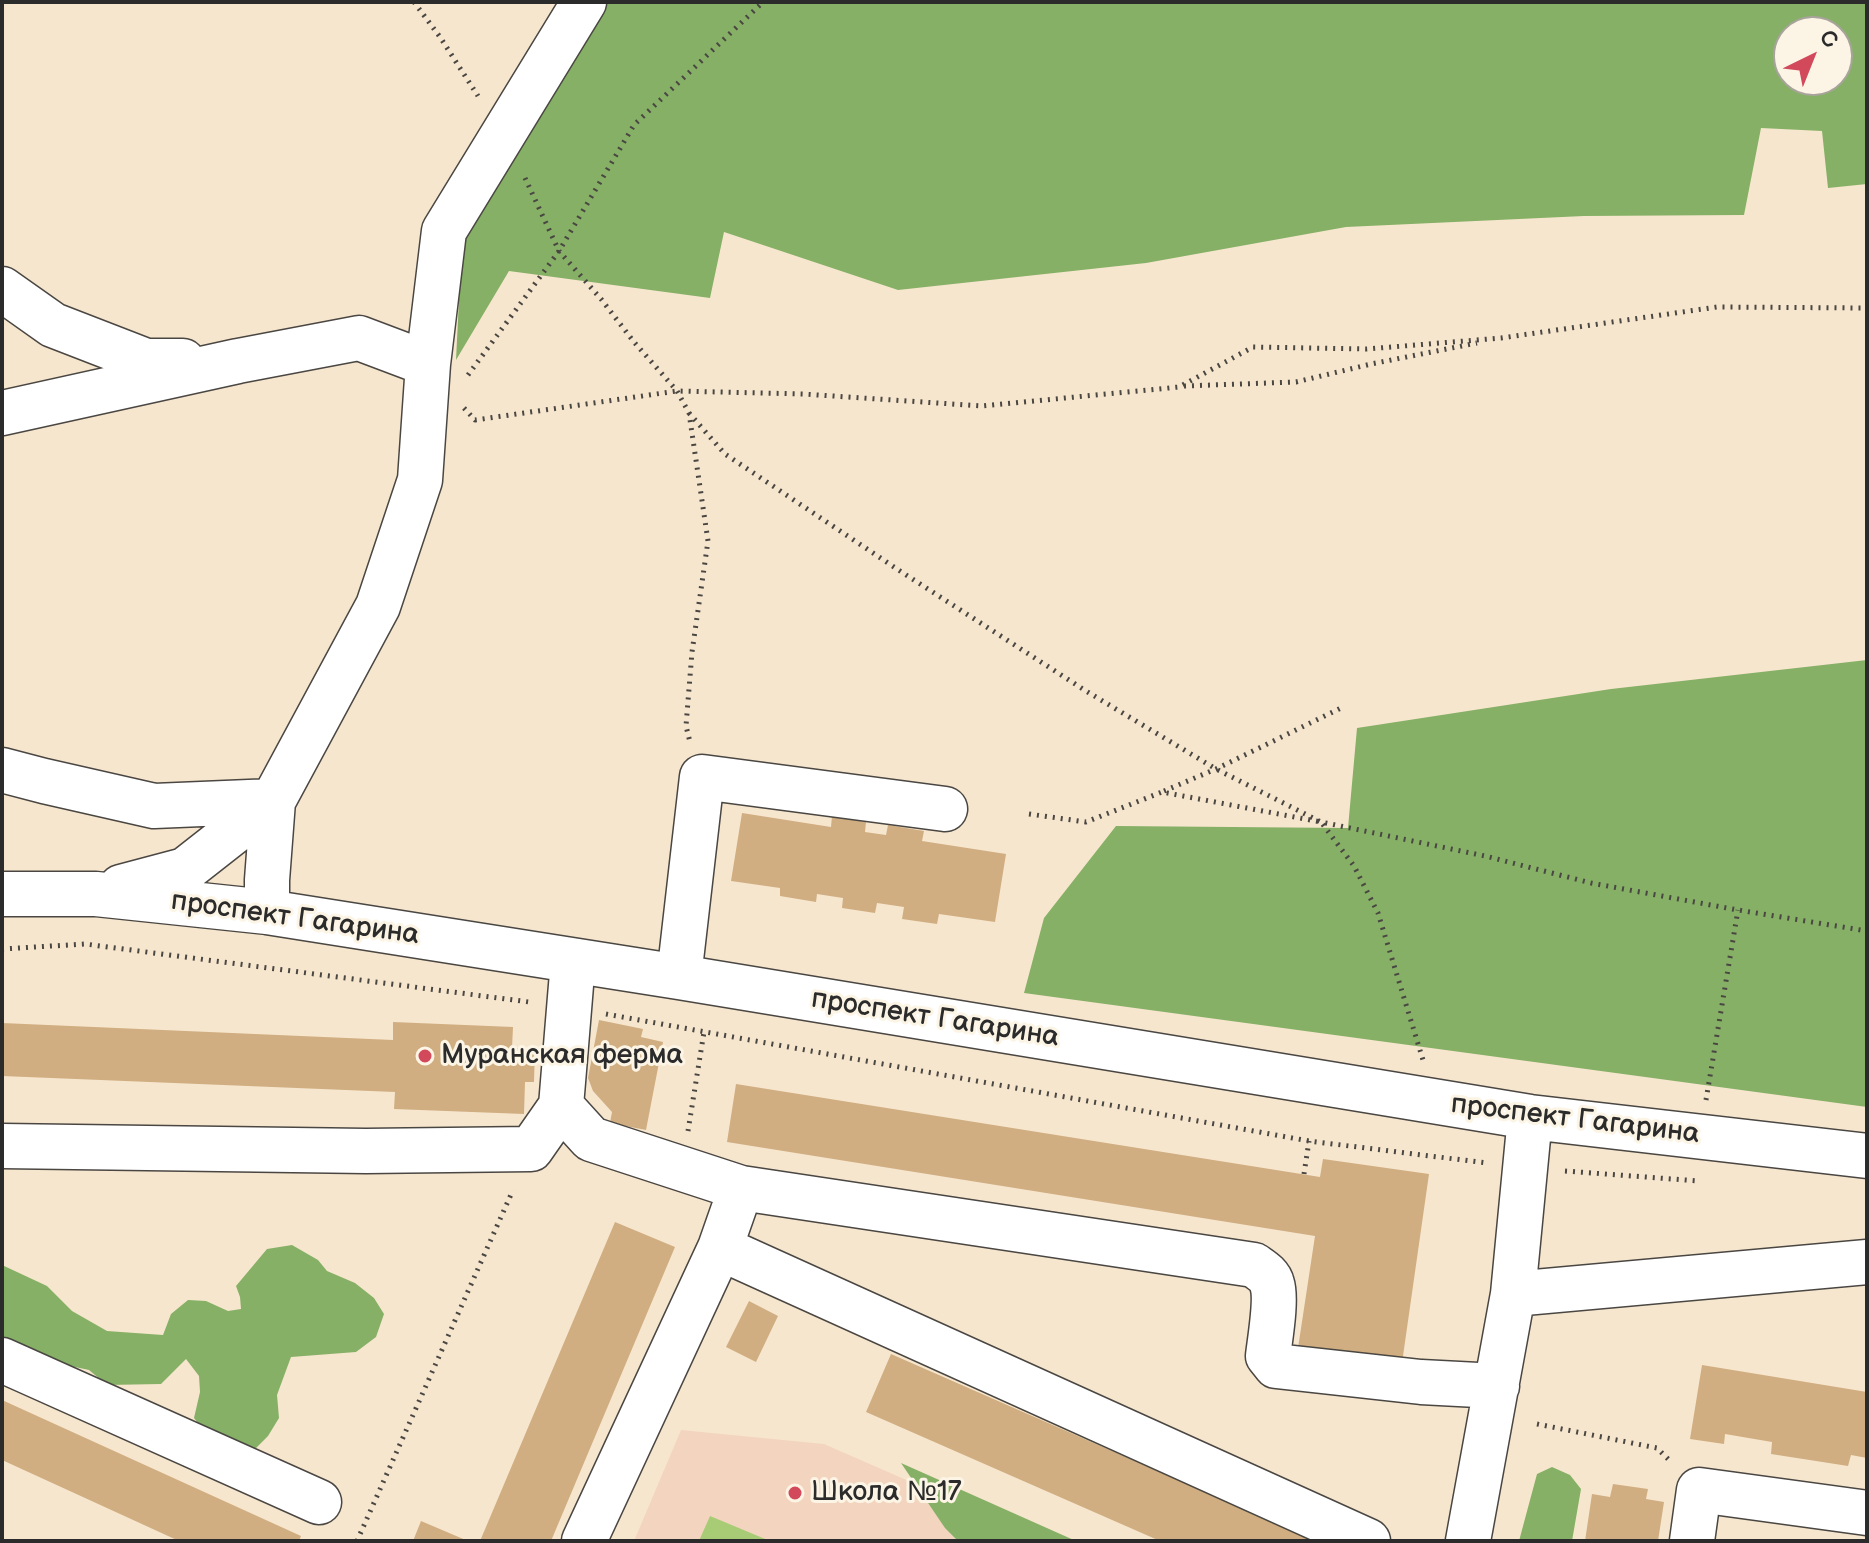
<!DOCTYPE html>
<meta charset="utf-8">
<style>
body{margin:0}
#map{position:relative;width:1869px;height:1543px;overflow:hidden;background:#f7e6ce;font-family:"Balsamiq Sans",sans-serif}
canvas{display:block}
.frame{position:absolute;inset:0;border:4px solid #2b2b2b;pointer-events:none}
.north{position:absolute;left:1773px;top:16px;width:80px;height:80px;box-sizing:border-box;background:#fcf5e5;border:2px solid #a8a49b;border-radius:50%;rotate:43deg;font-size:22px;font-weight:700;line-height:32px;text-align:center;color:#2b2b2b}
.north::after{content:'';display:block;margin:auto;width:28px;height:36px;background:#d1495b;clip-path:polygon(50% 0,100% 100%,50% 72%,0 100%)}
</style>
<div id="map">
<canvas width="1869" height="1543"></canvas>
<div class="frame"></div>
<div class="north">С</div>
</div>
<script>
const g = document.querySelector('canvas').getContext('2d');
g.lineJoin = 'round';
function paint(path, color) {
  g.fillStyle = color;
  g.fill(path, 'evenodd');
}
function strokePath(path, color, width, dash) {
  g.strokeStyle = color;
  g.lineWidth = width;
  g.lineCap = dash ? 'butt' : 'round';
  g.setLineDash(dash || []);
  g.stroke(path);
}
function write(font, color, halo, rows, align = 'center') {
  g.font = font + ' "Balsamiq Sans",sans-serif';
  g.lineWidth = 6;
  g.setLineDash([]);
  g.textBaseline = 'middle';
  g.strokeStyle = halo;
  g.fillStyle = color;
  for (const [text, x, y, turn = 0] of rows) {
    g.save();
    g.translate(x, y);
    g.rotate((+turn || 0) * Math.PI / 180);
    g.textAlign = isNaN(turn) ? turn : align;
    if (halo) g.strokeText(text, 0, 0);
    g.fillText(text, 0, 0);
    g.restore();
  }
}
const built = new Path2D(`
 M681,1430L824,1444L1046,1541H634Z`);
const green = new Path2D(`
 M710,1516L770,1541H699Z`);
const forest = new Path2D(`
 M605,2H1867V184L1828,188L1822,131L1761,128L1744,215L1584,216L1346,227L1146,263L898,290L724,232L710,298L509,271L456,360L462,239ZM1789,32H1837V80H1789Z
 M1867,660V1107L1024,993L1044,918L1116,826L1348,828L1357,728L1611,689Z
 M292,1245L318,1260L327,1271L355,1283L374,1298L384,1314L376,1337L356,1352L291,1357L277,1395L279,1418L268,1436L254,1450L201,1427L194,1418L200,1392L199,1376L186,1359L161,1384L107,1385L89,1370L61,1364L2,1340V1265L47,1286L72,1311L107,1331L163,1335L171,1314L188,1300L206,1301L228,1311L241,1309L240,1297L236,1286L267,1249Z
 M901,1463L1076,1541H958L945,1528Z
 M1552,1467L1570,1475L1581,1489L1572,1541H1519L1537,1474Z`);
const building = new Path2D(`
 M742,813L831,827L832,816L866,822L865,832L886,835L888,825L924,831L922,841L1006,854L995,922L939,914L937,924L902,919L904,907L877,903L875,913L842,908L843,898L817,894L816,902L780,896V888L731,881Z
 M599,1020L643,1029L641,1037L663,1042L646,1130L610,1123L612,1112L593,1091L588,1078Z
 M393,1022L513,1027L512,1048L535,1049L534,1082H525L524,1114L394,1109L395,1092L2,1076V1023L393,1040Z
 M736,1084L1320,1177L1323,1159L1429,1174L1402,1363L1298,1348L1315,1236L727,1142Z
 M615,1222L675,1247L551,1541H480Z
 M749,1301L778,1316L756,1362L726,1347Z
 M891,1354L1317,1541H1160L866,1412Z
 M1702,1365L1867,1392V1458L1851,1455L1848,1466L1771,1454L1772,1442L1725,1434L1724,1444L1690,1439Z
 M2,1400L301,1536L299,1541H179L2,1460Z
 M1613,1484L1648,1489L1646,1499L1664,1502L1658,1541H1585L1592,1494L1610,1497Z
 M421,1521L468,1541H413Z`);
const path = new Path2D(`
 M414,2L440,37L478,96
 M525,178L559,251L601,299L634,342L677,391L689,413L708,541L692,652L686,726L690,742
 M468,375L559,251L634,125L763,2
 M1184,386L1296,382L1371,364L1477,343
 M464,408L475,420L677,391L803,394L982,406L1179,387L1253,347L1367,349L1501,338L1717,307L1867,308
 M689,413L725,454L900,571L1086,691L1216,769L1321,822L1485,856L1591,883L1738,910L1867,931
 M1164,791L1216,769L1341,708
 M1029,814L1086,822L1162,792L1321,822L1354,866L1378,913L1423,1060
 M2,949L85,944L529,1002
 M606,1014L1309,1141L1487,1163
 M1706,1100L1738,910
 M688,1131L704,1032
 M1565,1171L1699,1181
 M1304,1174L1309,1141
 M1537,1424L1657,1448L1672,1463
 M357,1541L513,1190`);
const minor = new Path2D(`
 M2,289L53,325L146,361H183
 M2,413L238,361L359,338L428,364
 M2,770L44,781L154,806L273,801
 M121,887L185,870L273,801
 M2,894H96L267,912L679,977L1530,1117L1867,1156
 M267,912V880L273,801L378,606L420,480L428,364L444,231L584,2
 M679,977L702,777L945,809
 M561,1106L591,1139L741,1188L1254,1265C1261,1270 1270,1275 1272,1284C1277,1299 1270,1339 1268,1356L1276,1366L1421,1382L1497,1386
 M2,1146L366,1151L531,1149L561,1106L573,961
 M720,1248L1368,1541
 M1513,1294L1867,1262
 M2,1360L319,1502
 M584,1541L720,1248L741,1188
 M1468,1541L1513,1294L1530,1117
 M1692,1541L1699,1490L1867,1513`);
const markers = [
 [425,1056,8,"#d1495b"],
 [795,1493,8,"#d1495b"]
];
const streetNames = [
 ["проспект Гагарина",295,919,8],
 ["проспект Гагарина",935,1019,9],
 ["проспект Гагарина",1575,1120,7]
];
const poiNames = [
 ["Муранская ферма",441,1056],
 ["Школа №17",811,1493]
];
paint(built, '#f3d4bf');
paint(green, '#a8cc75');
paint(forest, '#86b066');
paint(building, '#d0ae81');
strokePath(minor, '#4a4743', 47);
strokePath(path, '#4a4743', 5, [2, 6]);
strokePath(minor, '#fff', 44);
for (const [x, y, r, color] of markers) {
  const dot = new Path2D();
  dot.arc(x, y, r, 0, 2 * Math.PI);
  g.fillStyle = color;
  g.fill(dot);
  strokePath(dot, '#fcf5e5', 3);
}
write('28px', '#2b2b2b', '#fcf5e5', streetNames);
write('28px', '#2b2b2b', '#fcf5e5', poiNames, 'left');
</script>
